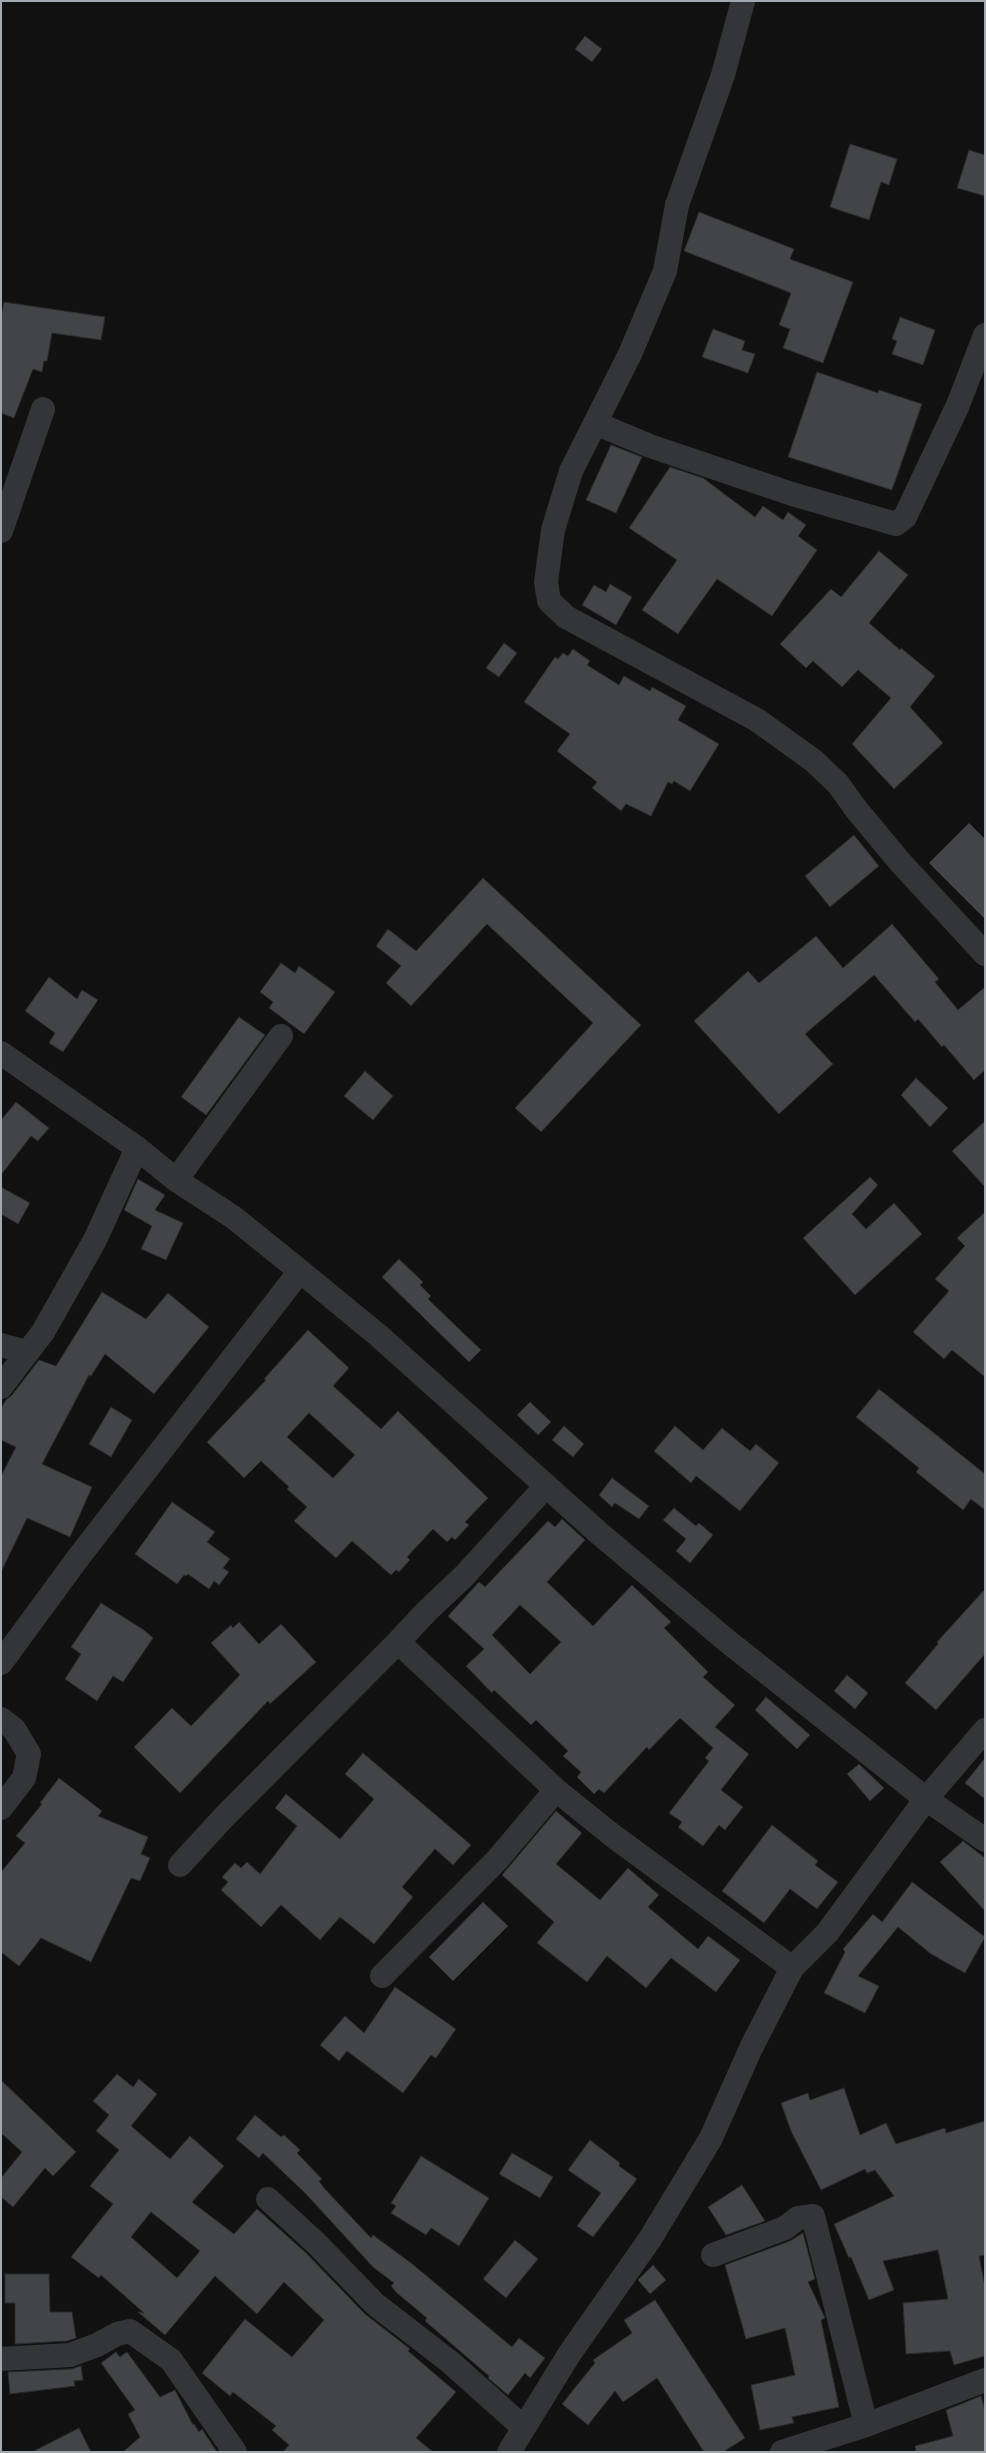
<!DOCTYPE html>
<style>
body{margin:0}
#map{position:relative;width:986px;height:2453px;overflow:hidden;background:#111112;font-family:Quicksand,sans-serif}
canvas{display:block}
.frame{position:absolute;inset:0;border:2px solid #a4a8b1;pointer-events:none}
</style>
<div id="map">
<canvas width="986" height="2453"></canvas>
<div class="frame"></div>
</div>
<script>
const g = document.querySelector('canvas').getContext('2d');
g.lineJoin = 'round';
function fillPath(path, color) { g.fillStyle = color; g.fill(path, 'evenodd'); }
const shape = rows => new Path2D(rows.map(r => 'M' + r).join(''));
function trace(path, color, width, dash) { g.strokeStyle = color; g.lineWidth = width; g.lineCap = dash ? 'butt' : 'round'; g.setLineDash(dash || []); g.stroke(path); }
const building = shape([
 [585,36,602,49,592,62,575,49,585,36],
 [850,144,897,159,889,185,881,182,869,220,830,207,850,144],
 [969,150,985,155,985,196,957,188,969,150],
 [699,212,794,249,790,259,853,282,823,363,783,348,790,329,779,325,791,293,684,251,699,212],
 [4,302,105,317,101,340,52,333,47,361,44,361,42,372,33,369,14,418,1,413,1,317,4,302],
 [900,317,935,330,923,365,892,354,897,341,892,339,900,317],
 [713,329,745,341,742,350,755,354,748,373,702,357,713,329],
 [817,372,878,393,879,390,922,404,892,490,788,457,817,372],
 [611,445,642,457,616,513,586,500,611,445],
 [670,467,703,478,755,517,763,506,783,520,788,512,806,525,798,536,817,550,772,616,717,579,678,634,642,610,677,560,629,528,670,467],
 [879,551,908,575,869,623,900,650,901,648,935,676,910,707,943,743,894,789,852,744,891,698,858,670,842,687,813,661,806,668,780,644,831,589,841,597,879,551],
 [610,584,632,597,616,625,582,605,594,585,606,592,610,584],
 [504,643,517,653,499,677,486,668,504,643],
 [573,649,590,661,587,665,619,685,624,676,650,691,652,687,686,706,678,720,719,744,690,791,674,781,672,784,668,782,651,816,626,804,621,811,592,788,597,782,557,751,570,734,524,702,555,657,558,659,563,653,568,656,573,649],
 [969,823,985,839,985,919,929,863,969,823],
 [854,835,879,866,830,907,805,876,854,835],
 [483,878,641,1025,541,1132,515,1108,593,1023,487,924,411,1006,386,983,401,966,376,946,388,929,416,951,483,878],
 [892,924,939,979,935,982,958,1010,985,987,985,1070,974,1080,944,1045,942,1047,918,1019,915,1022,874,975,805,1034,833,1064,779,1114,694,1021,748,971,759,983,816,936,843,968,892,924],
 [281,963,295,973,299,966,335,992,304,1034,269,1008,273,1002,260,992,281,963],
 [49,977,77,999,82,990,98,1000,63,1052,49,1043,55,1033,25,1011,49,977],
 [239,1017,265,1035,206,1115,181,1097,239,1017],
 [365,1071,393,1096,373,1120,344,1096,365,1071],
 [916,1078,948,1108,930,1127,901,1095,916,1078],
 [16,1102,49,1128,38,1141,31,1136,1,1175,1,1120,16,1102],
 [985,1121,985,1187,952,1151,985,1121],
 [870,1177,878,1185,852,1214,866,1229,894,1203,922,1234,855,1295,803,1238,870,1177],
 [138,1179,165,1195,155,1210,183,1223,166,1260,141,1249,152,1226,124,1210,138,1179],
 [1,1187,30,1203,18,1224,1,1214,1,1187],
 [985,1212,985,1377,952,1350,944,1359,913,1332,949,1291,935,1279,965,1246,957,1238,985,1212],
 [399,1259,423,1282,420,1285,431,1296,428,1299,481,1350,469,1362,382,1277,399,1259],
 [102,1292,146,1319,168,1293,209,1327,154,1394,105,1354,91,1376,89,1375,42,1464,92,1487,70,1537,27,1518,1,1572,1,1476,16,1447,1,1440,1,1408,6,1400,12,1395,39,1360,56,1366,102,1292],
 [308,1330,349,1368,333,1386,381,1429,398,1411,488,1498,465,1522,469,1525,455,1540,452,1537,447,1542,433,1529,407,1557,410,1560,399,1572,396,1570,391,1575,352,1541,336,1558,294,1521,307,1507,287,1489,289,1487,261,1461,244,1478,207,1442,266,1380,264,1379,308,1330],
 [309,1413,355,1455,333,1478,287,1437,309,1413],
 [879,1389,985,1474,985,1510,971,1499,963,1510,916,1472,919,1468,856,1417,879,1389],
 [530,1402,551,1422,538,1435,517,1415,530,1402],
 [111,1407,132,1420,111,1457,89,1444,111,1407],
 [564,1426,584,1444,573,1457,552,1440,564,1426],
 [675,1426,703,1450,722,1428,750,1451,756,1444,779,1463,740,1511,696,1476,691,1483,654,1451,675,1426],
 [612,1478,649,1506,639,1519,615,1503,612,1507,599,1495,612,1478],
 [172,1502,215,1532,207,1542,230,1559,223,1568,229,1572,219,1585,214,1581,209,1589,188,1574,186,1576,184,1575,177,1584,135,1554,172,1502],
 [674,1508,696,1526,699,1523,713,1535,690,1563,676,1551,686,1539,663,1520,674,1508],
 [562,1519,585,1540,547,1582,593,1626,632,1585,671,1622,664,1628,708,1672,703,1677,735,1705,715,1727,749,1754,721,1790,743,1807,725,1830,719,1825,703,1846,678,1827,682,1822,669,1813,709,1761,705,1758,713,1748,680,1718,649,1750,647,1747,604,1793,599,1789,594,1794,577,1777,581,1772,563,1756,568,1751,536,1720,531,1725,494,1690,492,1693,466,1666,484,1649,448,1616,479,1582,485,1587,548,1521,555,1527,562,1519],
 [520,1605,561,1642,530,1674,492,1635,520,1605],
 [985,1589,985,1654,936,1710,905,1683,938,1644,937,1642,985,1589],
 [101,1603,144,1630,153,1638,123,1682,113,1676,97,1701,65,1679,81,1654,71,1647,101,1603],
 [239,1622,259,1644,281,1624,316,1662,270,1704,268,1701,180,1793,134,1747,172,1708,191,1726,240,1675,211,1643,231,1625,233,1628,239,1622],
 [847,1675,868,1693,855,1709,834,1691,847,1675],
 [766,1697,810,1735,797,1749,755,1710,766,1697],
 [363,1753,471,1845,453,1865,435,1849,402,1887,413,1897,374,1944,340,1917,320,1940,281,1905,261,1927,221,1890,228,1882,222,1877,235,1863,241,1868,247,1862,260,1874,297,1826,275,1808,286,1794,340,1839,374,1799,345,1774,363,1753],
 [985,1758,985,1799,965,1783,985,1758],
 [859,1764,884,1788,870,1801,847,1774,859,1764],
 [59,1778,102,1811,98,1816,148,1837,141,1854,150,1858,140,1881,131,1878,91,1962,41,1938,19,1966,1,1952,1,1872,25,1843,16,1836,42,1804,40,1803,59,1778],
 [556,1811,582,1833,556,1864,600,1900,628,1868,659,1895,648,1907,698,1949,708,1936,740,1960,716,1992,671,1958,646,1988,607,1956,587,1982,537,1943,554,1922,502,1875,556,1811],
 [772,1825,818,1861,815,1865,838,1882,817,1909,790,1889,764,1923,722,1891,772,1825],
 [963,1841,985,1858,985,1911,940,1862,963,1841],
 [912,1882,985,1937,965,1973,931,1954,898,1927,858,1976,879,1986,865,2013,824,1993,845,1952,843,1949,873,1914,882,1922,912,1882],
 [483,1902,508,1926,453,1981,429,1957,483,1902],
 [395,1987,456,2029,436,2058,431,2055,403,2093,347,2051,339,2061,320,2045,345,2016,364,2033,395,1987],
 [117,2074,133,2087,139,2079,157,2094,131,2126,170,2159,190,2136,224,2166,192,2202,234,2234,257,2209,306,2253,365,2314,410,2349,408,2351,456,2392,416,2438,433,2452,283,2452,289,2445,272,2430,276,2426,233,2392,230,2396,202,2373,245,2319,292,2357,324,2320,284,2282,257,2314,215,2276,165,2335,138,2312,144,2313,101,2275,99,2278,71,2257,113,2204,90,2186,119,2150,96,2131,109,2115,93,2101,117,2074],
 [151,2212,200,2251,177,2278,131,2237,151,2212],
 [1,2080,76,2152,53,2176,45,2168,13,2207,1,2197,1,2178,22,2152,1,2133,1,2080],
 [844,2088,860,2135,886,2123,896,2144,945,2128,946,2133,985,2121,985,2255,979,2256,985,2287,985,2356,954,2365,950,2351,906,2354,903,2303,948,2299,938,2250,883,2261,894,2290,869,2300,851,2257,849,2258,834,2224,894,2196,875,2170,867,2173,865,2169,821,2190,791,2131,781,2103,808,2093,810,2100,844,2088],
 [255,2115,281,2137,284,2135,300,2150,297,2153,322,2179,319,2181,324,2188,371,2238,373,2235,411,2263,512,2347,519,2338,545,2358,530,2378,525,2373,508,2395,488,2378,489,2376,425,2321,427,2318,397,2293,391,2286,394,2283,373,2267,306,2194,263,2153,259,2158,236,2139,255,2115],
 [590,2140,620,2163,619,2166,637,2179,593,2237,577,2226,601,2193,568,2170,590,2140],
 [512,2153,553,2177,540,2198,499,2174,512,2153],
 [421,2156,489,2198,459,2246,431,2228,426,2235,391,2213,396,2206,391,2203,421,2156],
 [742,2185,765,2221,726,2235,708,2207,742,2185],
 [803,2233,815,2279,808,2282,825,2318,821,2320,839,2407,792,2417,794,2423,760,2430,751,2385,795,2375,785,2328,746,2339,725,2265,790,2241,803,2233],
 [515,2240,538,2259,506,2298,483,2279,515,2240],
 [653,2265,666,2280,650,2294,638,2280,653,2265],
 [5,2274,49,2274,50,2312,72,2312,76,2338,67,2341,15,2344,15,2303,5,2303,5,2274],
 [655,2300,745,2438,723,2452,704,2452,657,2378,623,2402,615,2391,588,2425,562,2404,595,2363,593,2360,632,2333,624,2320,655,2300],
 [116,2352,120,2357,127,2352,160,2397,175,2390,193,2425,194,2424,199,2432,202,2429,217,2452,123,2452,140,2437,128,2414,135,2410,101,2363,116,2352],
 [81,2366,83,2380,74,2381,75,2386,10,2394,8,2372,71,2369,81,2366],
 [981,2396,985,2410,985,2452,916,2452,915,2446,953,2436,946,2410,981,2396],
 [79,2428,91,2452,32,2452,79,2428]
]);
const street = shape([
 [743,1,723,75,677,205,665,271,630,354,571,471,553,530,546,582,549,601,566,617,757,720,814,761,838,784,856,809,900,862,985,954],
 [595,423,650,446,792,494,896,524,905,517,958,405,985,335],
 [1,531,43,409],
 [1,1053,137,1148,176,1180,233,1217,300,1271,379,1336,600,1534,726,1640,926,1799,985,1840],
 [176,1180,281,1036],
 [1,1345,28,1352],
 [1,1387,43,1332,95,1240,137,1148],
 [546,1486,464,1576,426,1612,398,1642,556,1790,612,1835,792,1968],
 [1,1663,78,1558,300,1271],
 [1,1719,14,1729,29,1754,24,1778,1,1808],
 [180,1865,224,1817,398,1642],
 [382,1976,497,1860,556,1790],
 [268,2199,316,2243,375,2304,450,2362,524,2428],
 [713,2255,785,2228,798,2218,813,2216,866,2425],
 [1,2359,70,2355,97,2345,117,2334,130,2331,171,2360,235,2452],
 [509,2452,570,2353,650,2239,711,2138,751,2048,792,1968,827,1933,926,1799,985,1730],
 [782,2452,866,2425,985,2380]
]);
fillPath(building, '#434447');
trace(building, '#2b2b2e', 1);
trace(street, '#343539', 24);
</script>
